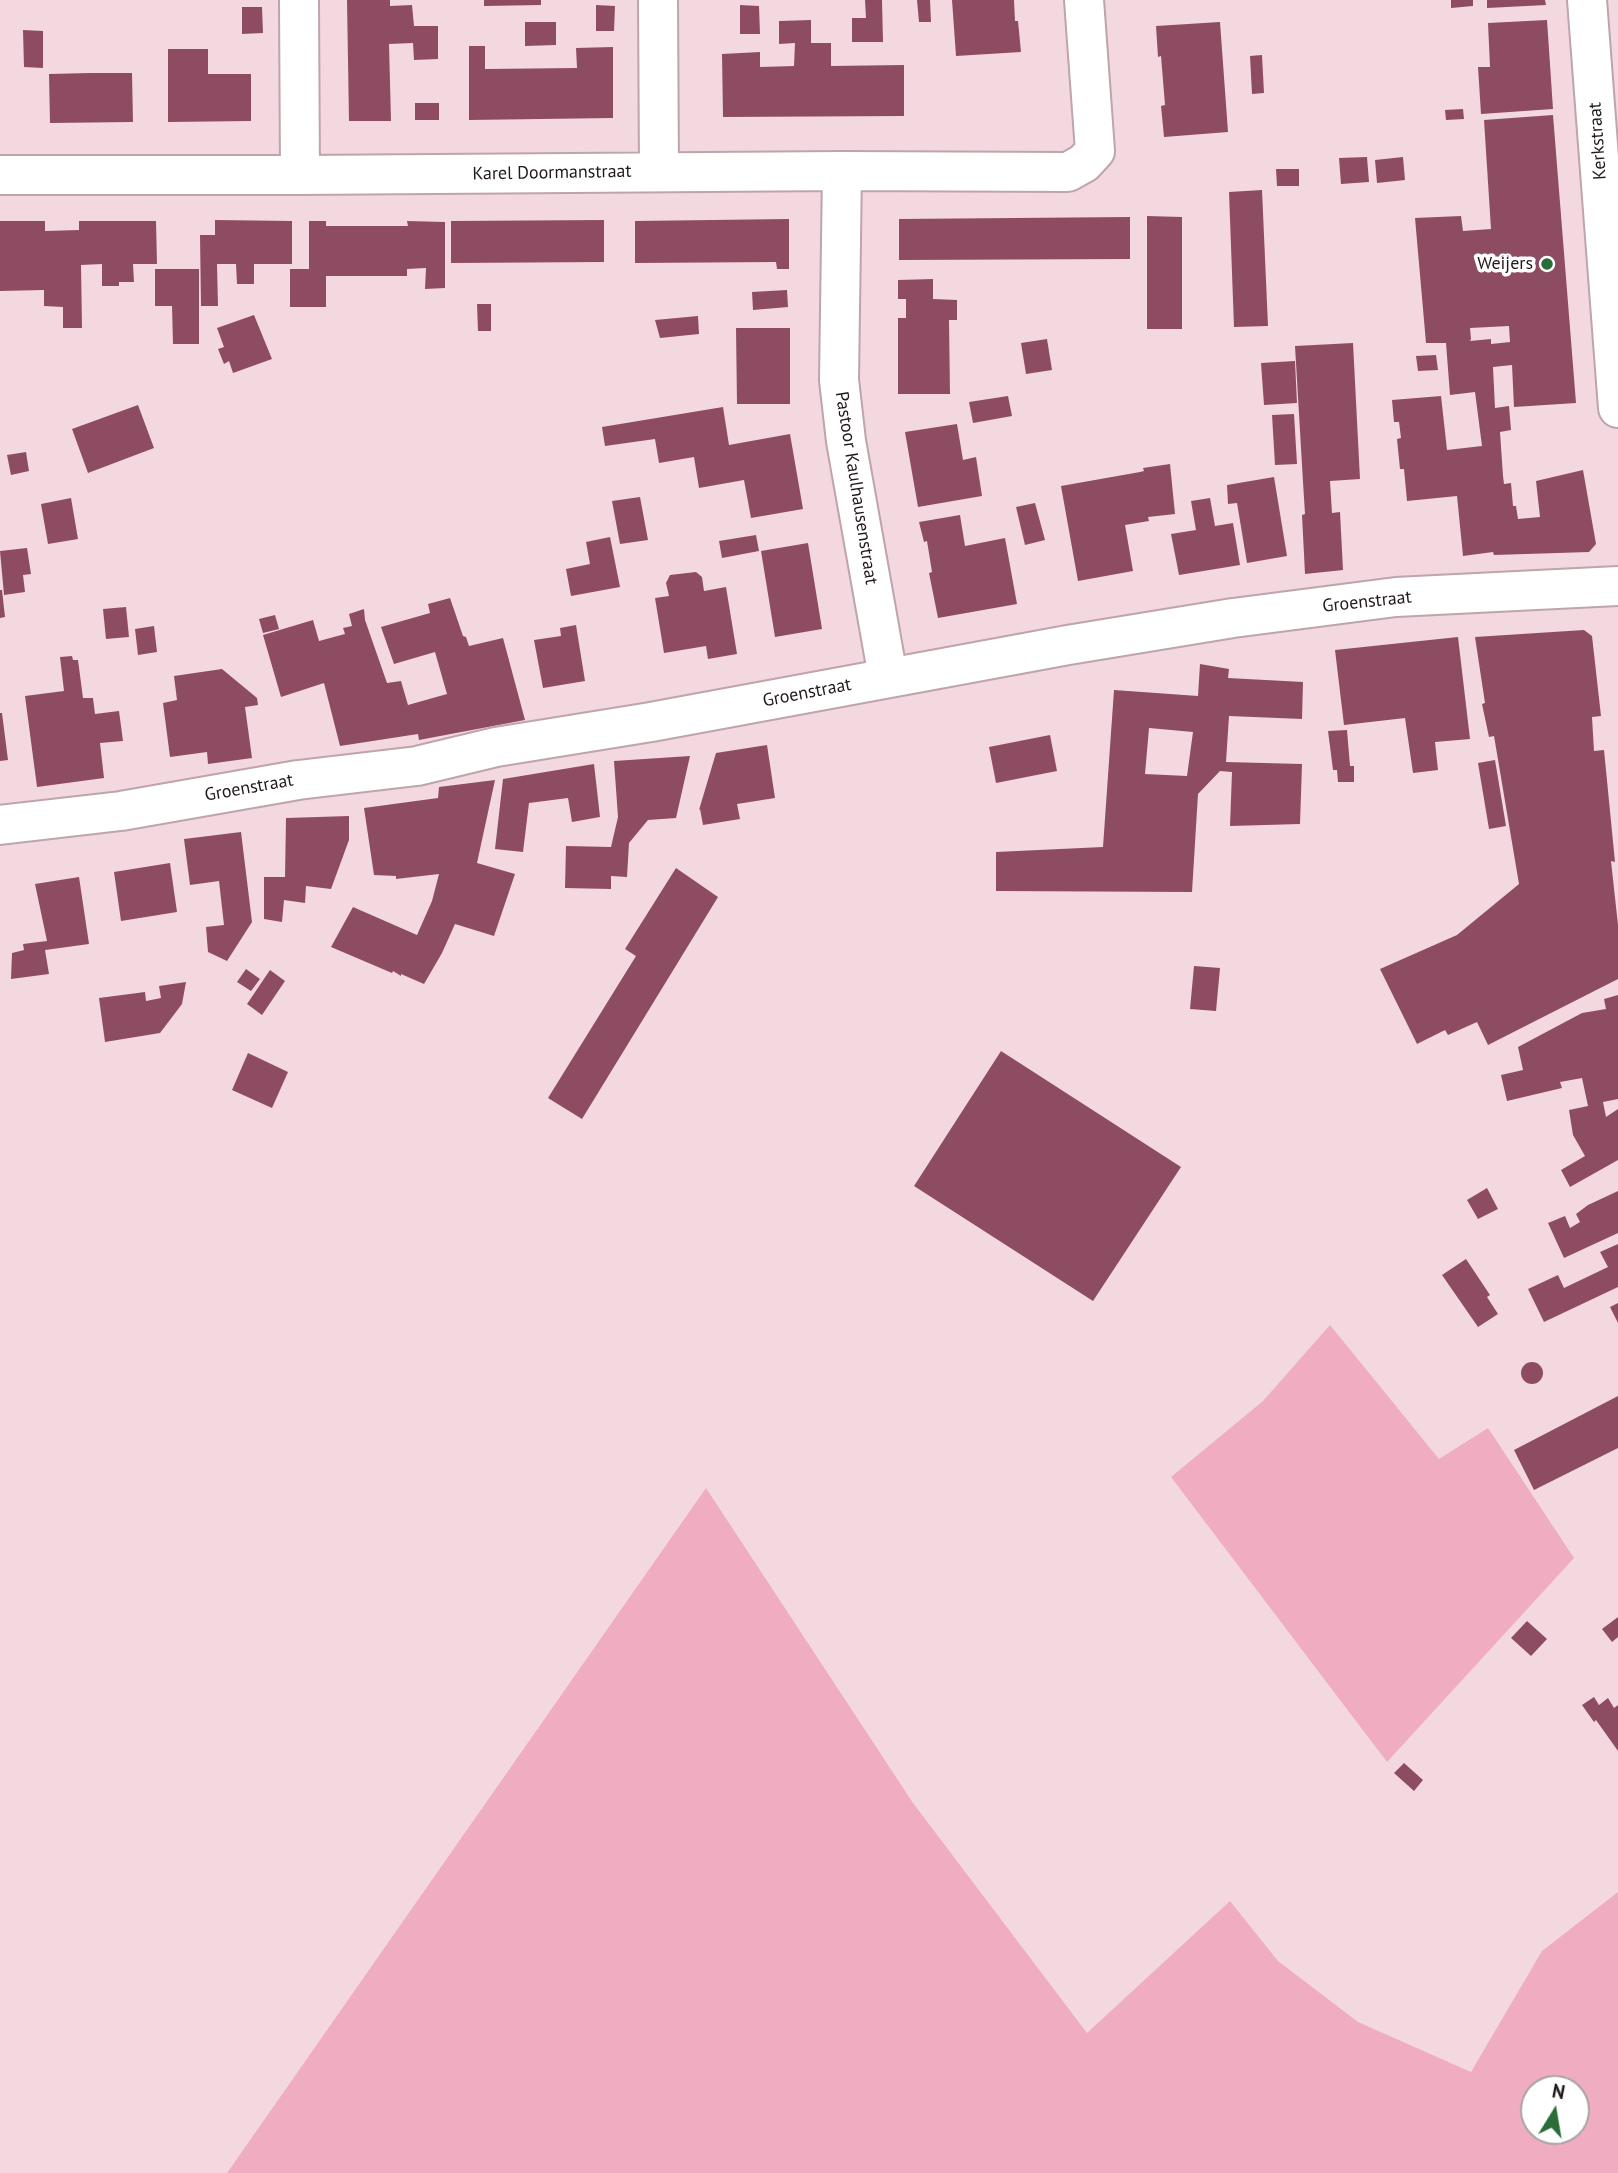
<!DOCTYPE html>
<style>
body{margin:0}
#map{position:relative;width:1618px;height:2173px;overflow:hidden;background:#f4d8e0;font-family:"PT Sans",sans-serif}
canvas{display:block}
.north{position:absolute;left:1520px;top:2075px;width:70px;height:70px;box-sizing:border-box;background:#fff;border:2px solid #a7a3a4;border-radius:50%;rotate:11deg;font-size:19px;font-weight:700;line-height:28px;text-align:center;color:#22191c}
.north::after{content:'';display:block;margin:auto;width:24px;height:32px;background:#296d38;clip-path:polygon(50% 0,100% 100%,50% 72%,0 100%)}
</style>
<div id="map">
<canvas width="1618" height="2173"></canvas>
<div class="north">N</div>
</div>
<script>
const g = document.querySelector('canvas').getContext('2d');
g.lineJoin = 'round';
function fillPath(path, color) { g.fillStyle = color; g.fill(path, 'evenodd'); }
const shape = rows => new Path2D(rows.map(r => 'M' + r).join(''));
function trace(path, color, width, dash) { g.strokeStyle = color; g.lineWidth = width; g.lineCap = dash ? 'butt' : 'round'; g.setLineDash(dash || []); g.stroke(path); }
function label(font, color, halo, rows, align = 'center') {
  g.font = font + ' "PT Sans",sans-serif'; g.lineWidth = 7; g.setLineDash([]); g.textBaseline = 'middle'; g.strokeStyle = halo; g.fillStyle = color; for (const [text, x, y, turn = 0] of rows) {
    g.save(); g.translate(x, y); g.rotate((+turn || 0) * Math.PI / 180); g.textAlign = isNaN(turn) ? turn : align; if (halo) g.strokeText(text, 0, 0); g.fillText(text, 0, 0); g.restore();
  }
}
const green = shape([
 [1330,1325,1439,1459,1488,1428,1574,1558,1387,1762,1171,1477,1263,1401],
 [706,1488,913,1803,1087,2033,1230,1901,1278,1961,1358,2022,1471,2072,1542,1951,1618,1892,1618,2173,227,2173],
 [1576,2089,1576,2131,1534,2131,1534,2089]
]);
const building = shape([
 [347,0,390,0,390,6,412,5,414,26,438,26,438,59,414,60,413,43,389,44,391,121,349,121],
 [484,0,541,0,541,5,484,6],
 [865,0,882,0,883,42,852,42,852,18,866,18],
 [917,0,930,0,931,22,919,22],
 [952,0,1014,0,1015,21,1018,21,1021,52,956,56],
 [1451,0,1473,0,1473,6,1451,8],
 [1487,0,1545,0,1546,5,1487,8],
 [596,5,615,6,614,31,596,31],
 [740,5,759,6,760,34,740,34],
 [242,7,262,7,263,33,242,34],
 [811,20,811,43,831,43,831,66,904,65,904,116,723,117,722,54,760,52,760,67,794,66,795,43,779,44,779,21],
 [1547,20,1553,109,1481,114,1478,67,1490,67,1488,23],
 [525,22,556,22,556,45,525,46],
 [1220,22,1228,132,1164,137,1161,106,1165,105,1161,56,1158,57,1156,26],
 [23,30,43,31,43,68,24,67],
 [469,46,485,46,485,69,577,68,576,48,613,47,613,118,469,120],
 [168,49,208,49,208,74,251,74,251,121,168,122],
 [1262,55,1264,93,1252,94,1250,56],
 [90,73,132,73,133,122,50,123,49,74],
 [415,103,439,103,439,120,415,120],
 [1463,109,1464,119,1446,120,1445,110],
 [1553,115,1576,403,1514,407,1512,365,1493,367,1495,408,1509,406,1511,430,1500,432,1503,476,1504,484,1511,483,1513,506,1516,506,1518,519,1540,517,1536,481,1583,470,1596,544,1589,552,1494,555,1493,552,1463,556,1457,496,1407,501,1404,469,1400,469,1397,439,1401,438,1399,422,1394,422,1392,400,1441,396,1447,450,1482,446,1475,392,1450,395,1446,343,1426,343,1415,218,1461,216,1463,231,1491,229,1484,120],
 [1509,326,1510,342,1491,344,1491,339,1470,341,1471,339,1470,328],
 [1367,157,1369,182,1341,184,1339,158],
 [1403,157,1405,180,1377,183,1375,160],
 [1276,169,1299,169,1299,186,1277,186],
 [1262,190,1268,326,1234,327,1229,192],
 [1147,216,1182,217,1182,329,1147,329],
 [1130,217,1130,259,899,260,899,219],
 [789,219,789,269,777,269,776,262,635,263,635,221],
 [215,220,292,221,292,264,254,264,254,284,237,284,236,264,217,264,218,306,201,306,200,235,215,235],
 [604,220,604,262,451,263,451,221],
 [0,221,45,221,45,231,79,230,79,221,156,221,157,264,133,264,134,282,119,282,119,286,102,286,102,264,81,265,82,328,63,328,63,307,44,306,44,290,0,291],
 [309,221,326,221,326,226,408,226,407,221,445,222,445,288,425,289,426,268,407,269,407,276,326,276,326,307,290,307,290,269,309,269],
 [155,269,199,269,199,344,173,344,172,306,155,306],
 [933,279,933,299,957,300,957,320,949,320,950,394,898,394,898,318,906,318,906,299,898,299,898,280],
 [787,290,788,307,753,310,752,292],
 [477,304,491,304,491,331,478,331],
 [254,315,272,359,233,373,229,361,224,364,218,349,224,347,217,328],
 [698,316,699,334,660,338,655,320],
 [736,328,790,328,790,404,737,404],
 [1047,339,1052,370,1026,374,1021,343],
 [1353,343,1360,479,1330,481,1332,513,1340,512,1343,570,1305,574,1302,515,1305,514,1303,482,1295,346],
 [1436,355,1438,370,1418,371,1416,356],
 [1295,361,1297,403,1264,405,1261,363],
 [1008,396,1012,416,973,423,969,402],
 [138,405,154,448,88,473,72,429],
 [723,407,729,445,790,434,803,509,751,518,744,480,699,488,694,457,659,463,655,439,605,446,602,427],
 [1294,414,1297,464,1275,465,1272,415],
 [957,424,963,460,976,457,982,496,918,507,905,432],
 [26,452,29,471,11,475,7,455],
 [1170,464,1175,514,1148,517,1149,521,1125,525,1133,571,1078,581,1061,486,1140,472,1144,471,1143,468],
 [1274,477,1287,556,1247,563,1237,503,1228,504,1227,485],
 [640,497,648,540,620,544,612,501],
 [71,498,78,539,48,544,41,504],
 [1210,498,1215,526,1233,523,1240,565,1179,575,1171,534,1196,530,1191,501],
 [1035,503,1045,540,1025,545,1016,507],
 [960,515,965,546,1005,538,1017,604,938,618,929,573,932,572,927,541,924,542,919,522],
 [756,535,759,551,722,558,719,541],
 [610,537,620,587,571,596,566,569,590,564,586,542],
 [808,543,822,629,775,637,761,551],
 [27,548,31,574,23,575,25,592,4,595,0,551],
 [696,572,702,577,704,591,726,587,737,654,708,659,706,646,664,653,655,598,669,596,666,583,670,575],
 [0,590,2,590,5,617,0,618],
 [450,598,463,636,466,637,469,646,503,638,525,720,419,740,418,734,340,746,324,683,281,697,263,635,313,620,319,641,345,634,343,628,352,626,349,614,364,609,365,620,387,683,401,681,408,705,447,694,435,652,394,664,381,627,430,613,428,604],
 [126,607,129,637,106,639,103,609],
 [275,615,279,629,263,633,259,619],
 [576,625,585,681,543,688,534,640,561,636,560,628],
 [154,626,157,652,138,655,135,629],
 [1584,630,1592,636,1601,716,1592,717,1594,751,1604,750,1615,862,1611,861,1618,925,1618,979,1488,1045,1477,1022,1448,1035,1445,1030,1417,1044,1380,969,1457,935,1519,884,1494,736,1489,737,1482,704,1485,703,1475,637],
 [1458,637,1470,739,1435,742,1438,770,1413,773,1405,718,1344,725,1335,650],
 [72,656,73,660,78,660,83,698,93,698,95,714,119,711,123,741,100,743,104,778,37,787,25,696,64,691,60,657],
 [1200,664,1229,669,1228,678,1303,682,1302,719,1229,716,1226,762,1302,764,1300,824,1230,826,1232,772,1220,771,1198,794,1192,892,996,891,996,852,1103,847,1114,690,1198,696],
 [1149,728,1193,732,1187,776,1145,774],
 [222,669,257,698,258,705,245,707,252,758,208,764,207,752,170,757,163,703,177,700,174,676],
 [0,713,2,713,8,760,0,761],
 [1347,730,1350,766,1354,766,1354,782,1338,782,1337,770,1333,770,1328,731],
 [1050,735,1057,771,996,783,989,747],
 [767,745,775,798,737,804,740,819,703,825,700,809,699,810,716,753],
 [690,756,676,818,648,820,643,826,629,843,627,877,611,876,611,889,565,888,566,846,611,847,618,817,614,761],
 [1495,760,1506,826,1489,829,1478,763],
 [594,764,600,817,572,822,568,798,529,803,523,852,495,849,503,779],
 [495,780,477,863,515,874,494,936,455,924,442,953,424,984,401,974,401,976,393,971,392,973,331,947,353,907,417,935,432,901,439,874,396,879,396,876,374,875,364,808,438,798,439,787],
 [349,816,349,840,331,889,306,886,305,903,284,900,282,922,264,919,264,877,285,877,286,818],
 [241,832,252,922,227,961,208,952,206,927,224,925,219,881,190,885,184,839],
 [170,863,177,912,121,921,114,872],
 [676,868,718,897,582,1119,548,1098,636,956,625,949],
 [79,877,89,944,45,950,49,974,11,979,12,953,24,950,23,944,47,941,35,884],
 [1194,966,1220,968,1216,1011,1190,1009],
 [246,969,260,979,251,991,237,982],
 [270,970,285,981,262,1015,247,1004],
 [186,982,182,1004,160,1033,105,1042,99,998,145,992,146,1001,161,998,159,986],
 [1618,995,1618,1099,1603,1102,1606,1117,1618,1109,1618,1160,1570,1187,1561,1170,1585,1156,1573,1135,1569,1110,1588,1106,1582,1078,1560,1082,1562,1088,1507,1101,1501,1075,1523,1070,1518,1047,1582,1013,1606,1009,1604,999],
 [1001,1051,1181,1167,1093,1301,914,1186],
 [248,1053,288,1072,272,1108,232,1090],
 [1487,1188,1498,1209,1478,1219,1467,1200],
 [1618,1191,1618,1233,1564,1258,1548,1223,1565,1216,1570,1228,1580,1222,1576,1214,1588,1205],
 [1618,1244,1618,1287,1544,1322,1528,1289,1558,1275,1564,1288,1608,1267,1600,1252],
 [1466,1259,1490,1295,1487,1297,1498,1314,1478,1327,1442,1275],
 [1618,1303,1618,1323,1610,1307],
 '1521 1373a11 11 0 1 1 22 0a11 11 0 1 1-22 0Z',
 [1618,1396,1618,1448,1534,1490,1514,1450],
 [1618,1617,1618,1637,1612,1642,1602,1629],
 [1527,1621,1547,1639,1531,1656,1511,1638],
 [1594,1697,1599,1705,1608,1698,1614,1708,1618,1705,1618,1751,1596,1720,1594,1722,1582,1705],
 [1404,1763,1423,1780,1414,1791,1394,1773]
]);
const street = shape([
 [299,0,300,175],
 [658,0,659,172],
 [1587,0,1618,408],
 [842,171,839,380,846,441,888,677],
 [0,175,300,175,842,171,1068,172,1084,163,1095,151,1084,0],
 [0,825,121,811,298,780,417,766,496,747,651,722,1068,645,1233,618,1396,597,1618,586]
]);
const markers = [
 [1547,264,7,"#296d38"]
];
const streetNames = [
 ["Kerkstraat",1598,141,-94],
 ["Karel Doormanstraat",552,173,-1],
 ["Pastoor Kaulhausenstraat",856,488,81],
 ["Groenstraat",1367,602,-6],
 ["Groenstraat",807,693,-11],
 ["Groenstraat",249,788,-10]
];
const poiNames = [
 ["Weijers",1533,264]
];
fillPath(green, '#f0adc2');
fillPath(building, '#8e4c63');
trace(street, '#bea4ab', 42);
trace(street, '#fff', 38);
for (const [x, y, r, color] of markers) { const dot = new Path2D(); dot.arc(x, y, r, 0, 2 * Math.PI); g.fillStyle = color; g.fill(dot); trace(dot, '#fff', 2.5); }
label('18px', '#22191c', '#fff', streetNames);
label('18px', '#22191c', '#fff', poiNames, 'right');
</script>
